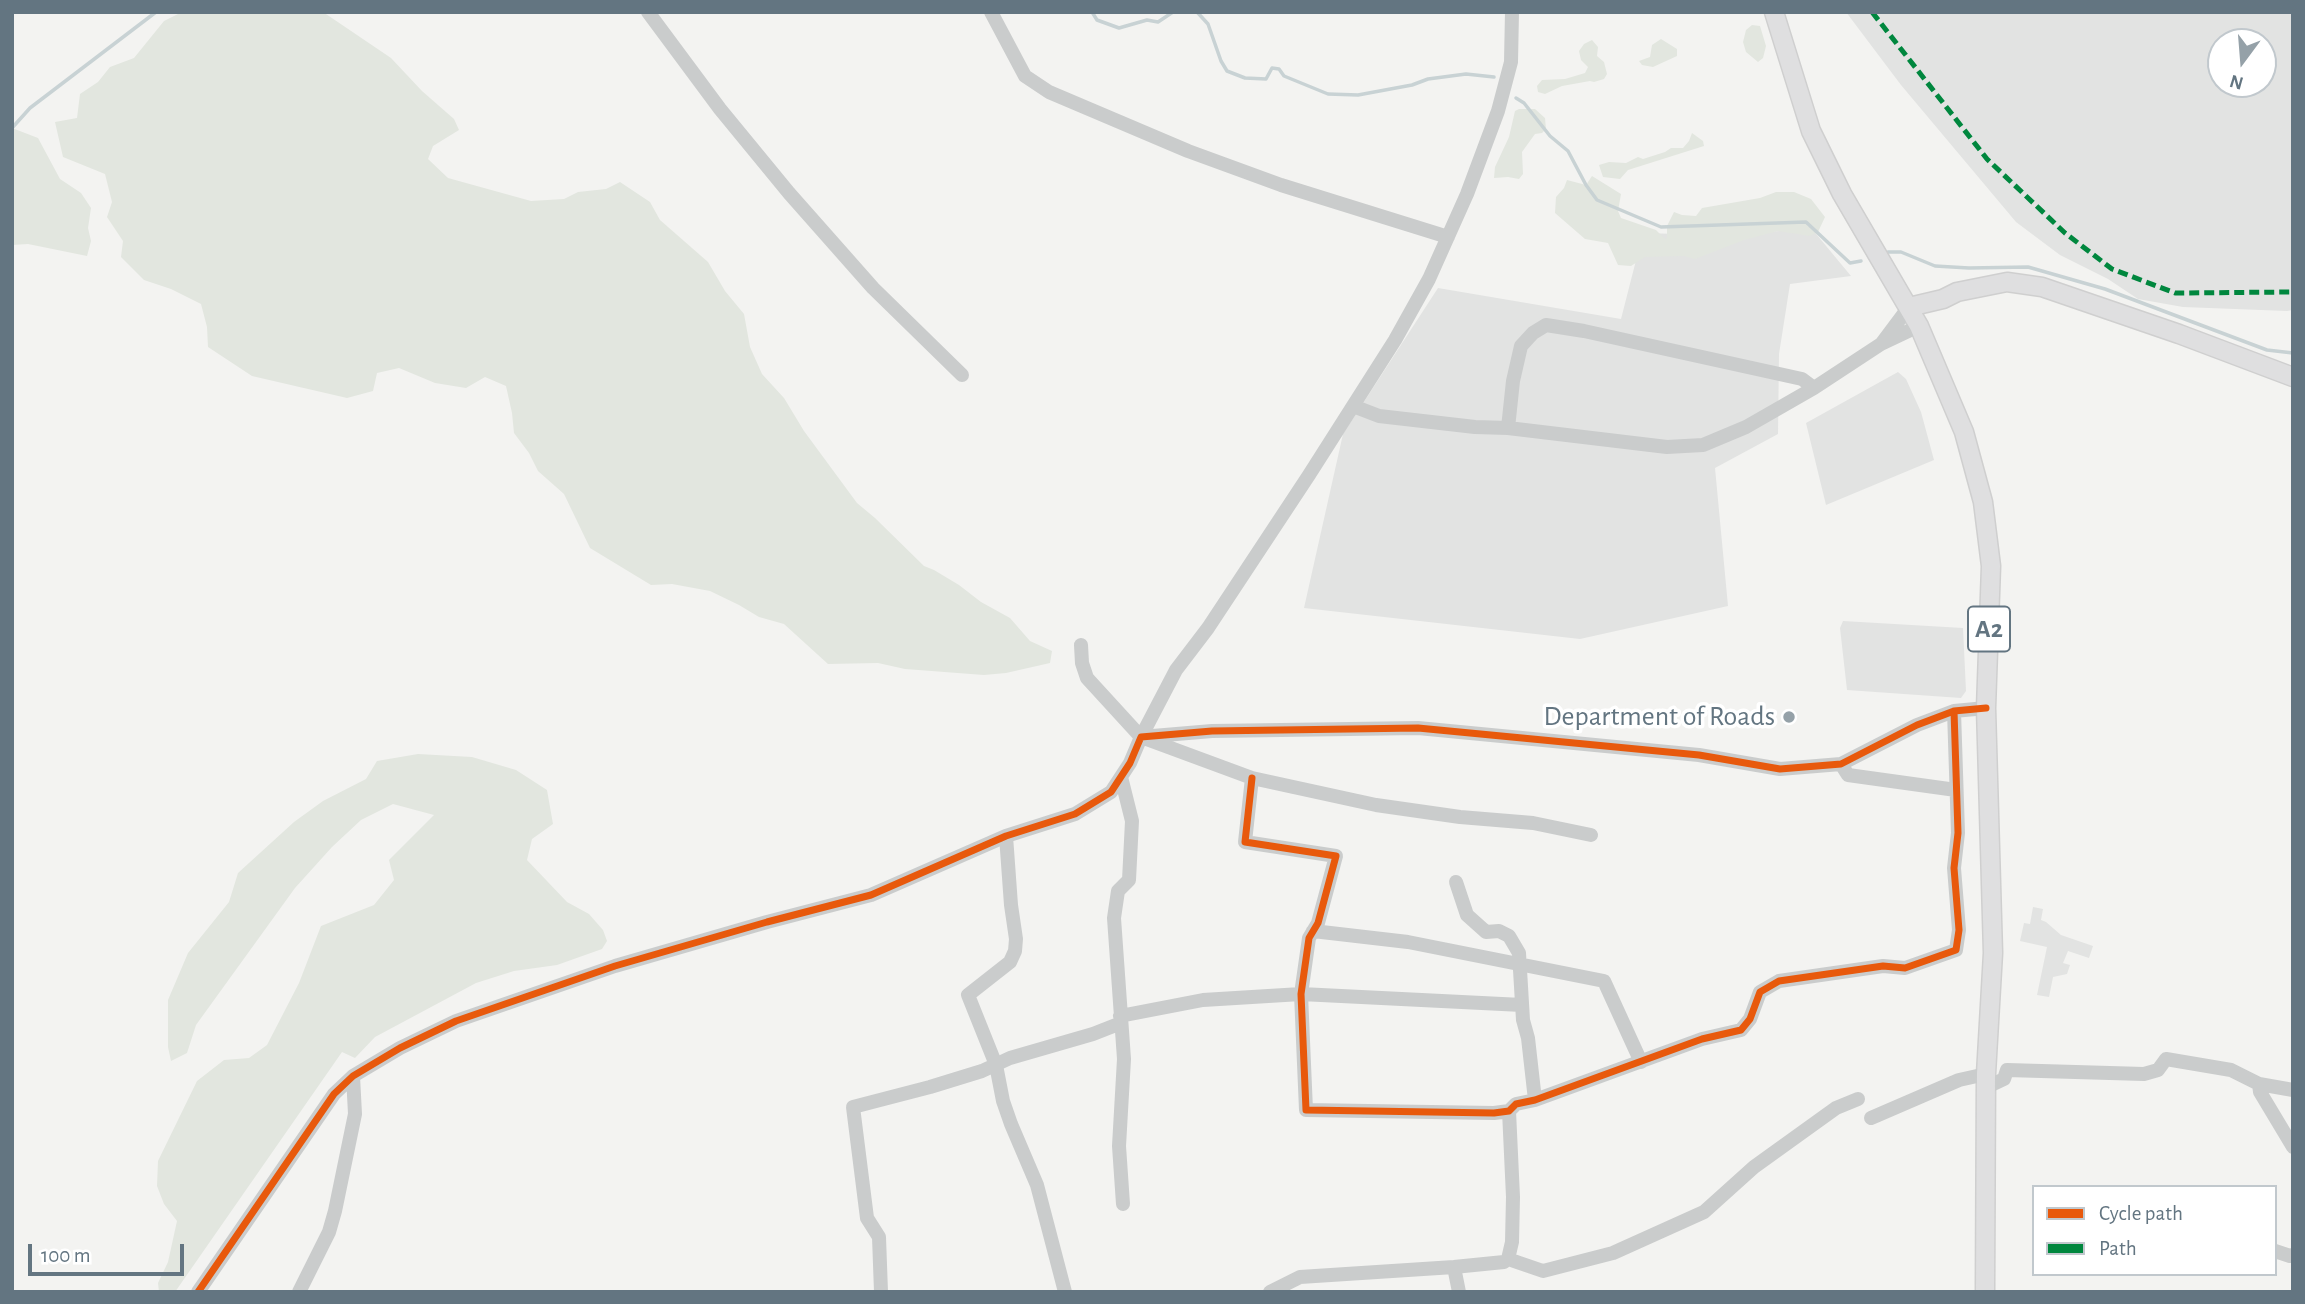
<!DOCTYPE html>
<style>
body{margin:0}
#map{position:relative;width:2305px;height:1304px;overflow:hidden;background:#f3f3f1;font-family:"Alegreya Sans",sans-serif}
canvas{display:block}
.frame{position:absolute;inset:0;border:14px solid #637581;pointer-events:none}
.legend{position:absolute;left:2032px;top:1185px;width:245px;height:91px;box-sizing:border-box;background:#fff;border:2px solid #c1c8cd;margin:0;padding:9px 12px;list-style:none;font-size:21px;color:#637581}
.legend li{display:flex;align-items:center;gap:14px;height:35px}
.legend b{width:35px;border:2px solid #c1c8cd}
.north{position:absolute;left:2207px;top:28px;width:70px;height:70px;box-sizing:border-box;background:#fff;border:2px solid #c1c8cd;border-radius:50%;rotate:196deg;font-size:19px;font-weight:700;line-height:28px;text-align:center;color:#637581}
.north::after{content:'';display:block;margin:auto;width:24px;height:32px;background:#95a1a8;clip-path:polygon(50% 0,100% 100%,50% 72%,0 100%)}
.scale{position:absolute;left:28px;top:1244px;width:156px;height:32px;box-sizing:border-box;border:4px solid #637581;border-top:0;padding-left:9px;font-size:21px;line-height:24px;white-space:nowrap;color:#637581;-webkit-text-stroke:5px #fff;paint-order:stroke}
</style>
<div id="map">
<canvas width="2305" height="1304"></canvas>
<div class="frame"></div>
<ul class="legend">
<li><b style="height:9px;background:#e8590c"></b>Cycle path</li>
<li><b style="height:9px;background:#00873e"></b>Path</li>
</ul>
<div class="north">N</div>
<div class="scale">100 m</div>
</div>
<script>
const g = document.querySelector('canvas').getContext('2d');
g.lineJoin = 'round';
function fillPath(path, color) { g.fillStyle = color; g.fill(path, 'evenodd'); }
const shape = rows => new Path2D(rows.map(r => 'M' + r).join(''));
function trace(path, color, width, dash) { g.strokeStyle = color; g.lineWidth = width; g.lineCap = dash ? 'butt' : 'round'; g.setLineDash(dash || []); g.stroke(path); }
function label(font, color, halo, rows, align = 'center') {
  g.font = font + ' "Alegreya Sans",sans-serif'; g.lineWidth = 7; g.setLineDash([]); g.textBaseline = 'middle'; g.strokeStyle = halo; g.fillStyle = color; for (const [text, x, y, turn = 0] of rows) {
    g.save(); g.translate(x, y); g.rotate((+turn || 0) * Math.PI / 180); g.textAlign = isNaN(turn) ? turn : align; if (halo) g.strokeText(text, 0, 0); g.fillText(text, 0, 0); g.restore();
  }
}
const built = shape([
 [1846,12,2293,12,2293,310,2287,311,2183,307,2138,299,2108,279,2060,255,2016,222,1901,85],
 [2221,42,2263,42,2263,84,2221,84],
 [1812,229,1851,276,1790,284,1779,354,1778,434,1715,468,1728,606,1580,639,1304,608,1343,434,1438,288,1621,319,1643,233,1714,235],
 [1898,372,1906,379,1921,412,1934,460,1826,505,1806,423],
 [1843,621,1963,628,1966,691,1961,698,1847,690,1840,628],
 [2033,907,2043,909,2041,920,2046,922,2061,935,2093,946,2089,958,2068,951,2063,963,2070,965,2067,974,2053,977,2049,997,2037,995,2047,947,2020,941,2024,923,2030,924]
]);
const green = shape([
 [182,12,323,12,391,58,422,91,454,119,459,130,433,146,428,159,448,178,531,201,564,199,578,192,606,189,620,182,650,202,660,220,708,262,725,291,744,314,750,347,762,374,784,398,804,431,857,503,875,518,924,566,934,570,959,585,981,602,1010,618,1030,641,1052,651,1050,663,1006,673,984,675,905,669,878,663,828,664,784,624,759,617,739,605,710,591,672,584,651,585,590,548,564,494,538,471,529,453,514,433,512,413,506,386,485,377,466,388,435,383,399,368,377,373,373,391,347,398,252,376,208,347,207,327,201,304,171,289,144,280,121,257,123,241,107,217,112,202,105,174,63,157,55,122,77,118,80,94,98,82,110,67,134,58,164,21],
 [1752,25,1760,26,1766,46,1763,58,1758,62,1746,52,1743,42,1746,30],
 [1661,39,1677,49,1677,56,1653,67,1642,65,1639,61,1650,57,1652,45],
 [1592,40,1598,47,1597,56,1604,62,1607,74,1604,79,1594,82,1590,81,1562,86,1545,94,1538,92,1537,86,1542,80,1565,79,1585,73,1588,67,1581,60,1579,51,1584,44],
 [1519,109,1535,109,1545,118,1546,129,1542,133,1535,134,1522,152,1523,174,1519,179,1508,177,1494,178,1495,167,1509,137,1515,111],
 [12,128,38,138,60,179,81,193,91,208,88,228,91,241,87,256,28,244,12,245],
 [1692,133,1703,141,1704,146,1628,170,1620,179,1603,177,1599,165,1609,162,1626,163,1638,157,1643,159,1665,152,1671,148,1683,148,1689,141],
 [1592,176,1621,194,1618,211,1621,218,1656,230,1665,239,1667,238,1667,226,1674,212,1682,215,1696,216,1702,208,1760,198,1776,192,1794,192,1811,199,1825,217,1818,232,1810,236,1778,231,1744,240,1695,259,1684,256,1645,257,1631,266,1618,265,1608,243,1585,239,1555,213,1556,197,1564,188,1567,180,1586,185],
 [418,754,472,757,516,770,547,790,553,824,532,839,527,860,567,902,589,914,603,930,607,941,602,949,557,965,514,971,476,983,375,1037,355,1058,342,1052,175,1292,159,1292,158,1283,168,1262,177,1221,164,1204,157,1186,158,1161,197,1081,224,1060,249,1058,267,1045,299,983,321,926,374,905,394,880,389,860,434,815,393,804,361,820,332,847,295,888,196,1025,187,1053,171,1061,168,1047,168,1000,188,953,229,902,238,873,294,822,323,801,366,779,377,761]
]);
const stream = shape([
 [1092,12,1097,20,1119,28,1147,20,1158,22,1173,12],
 [1197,12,1208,24,1221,61,1227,71,1245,78,1266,79,1272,68,1279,69,1284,76,1328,94,1358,95,1412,85,1428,79,1466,74,1494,77],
 [1516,98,1524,103,1550,136,1568,151,1586,185,1597,200,1661,227,1806,222,1850,263,1861,261],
 [12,128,30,108,156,12],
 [1888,252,1901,252,1935,266,1969,268,2028,267,2105,289,2267,350,2293,353]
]);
const minor = shape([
 [648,12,720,109,789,193,873,288,962,375],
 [991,12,1025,76,1049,92,1188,151,1281,185,1448,237],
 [1882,343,1909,307],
 [1353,406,1379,416,1475,427,1508,428,1667,447,1703,445,1746,427,1814,388,1881,344,1919,326],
 [1508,428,1513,381,1521,346,1533,333,1546,325,1584,331,1802,379,1814,388],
 [1081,645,1082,663,1087,678,1141,737,1252,778,1376,805,1460,817,1533,823,1591,835],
 [1141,737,1176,670,1208,628,1309,475,1395,340,1429,279,1467,194,1498,111,1511,62,1512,12],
 [1841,764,1848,775,1956,790],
 [1121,777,1132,821,1129,880,1118,891,1114,918,1124,1059,1119,1146,1123,1204],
 [1252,778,1245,842,1336,856,1318,923,1309,938,1301,994,1306,1110,1494,1113,1509,1111,1516,1104,1535,1100,1702,1039,1741,1030,1750,1019,1760,992,1779,981,1883,966,1905,968,1956,950,1959,930,1954,868,1958,833,1954,711],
 [1006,836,1011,905,1016,939,1015,951,1010,962,968,995,996,1065,1003,1101,1011,1124,1037,1185,1065,1292],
 [1456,882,1467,915,1486,932,1499,931,1509,936,1519,953,1523,1020,1528,1038,1535,1100],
 [1313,931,1408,942,1604,981,1641,1062],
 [1120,1016,1203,1000,1301,994,1522,1005],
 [2259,1084,2260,1092,2293,1147],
 [1987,1087,2004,1079,2007,1070,2144,1074,2158,1070,2166,1059,2231,1070,2259,1084,2293,1090],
 [1871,1118,1959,1080,1986,1074],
 [2275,1251,2290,1256,2293,1255],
 [1508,1259,1512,1242,1513,1197,1509,1111],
 [1454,1267,1459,1292],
 [198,1292,334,1094,353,1076,400,1048,456,1021,615,966,767,922,871,895,1006,836,1075,814,1111,792,1130,763,1141,737,1212,731,1418,728,1699,755,1780,769,1841,764,1917,725,1954,711,1986,708],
 [299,1292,329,1232,335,1211,355,1114,353,1076],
 [881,1292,879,1237,867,1218,853,1107,930,1087,982,1071,1010,1058,1093,1034,1121,1023],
 [1270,1292,1300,1277,1454,1267,1504,1262,1508,1259,1543,1271,1613,1253,1704,1212,1754,1167,1836,1108,1858,1099]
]);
const major = shape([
 [1774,12,1811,131,1842,194,1919,326,1964,432,1983,502,1991,566,1986,708,1993,953,1986,1074,1985,1292],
 [1909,307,1943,299,1957,292,2007,282,2042,287,2179,334,2293,377]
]);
const quiet = shape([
 [1872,12,1987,159,2065,233,2112,269,2175,293,2293,292]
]);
const cycleway = shape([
 [1252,778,1245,842,1336,856,1318,923,1309,938,1301,994,1306,1110,1494,1113,1509,1111,1516,1104,1535,1100,1702,1039,1741,1030,1750,1019,1760,992,1779,981,1883,966,1905,968,1956,950,1959,930,1954,868,1958,833,1954,711],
 [198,1292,334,1094,353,1076,400,1048,456,1021,615,966,767,922,871,895,1006,836,1075,814,1111,792,1130,763,1141,737,1212,731,1418,728,1699,755,1780,769,1841,764,1917,725,1954,711,1986,708]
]);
const markers = [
 [1789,717,7,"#95a1a8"]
];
const shields = [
 [1989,629,42]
];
const shieldNames = [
 ["A2",1989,629]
];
const poiNames = [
 ["Department of Roads",1775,717]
];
fillPath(built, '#e2e3e2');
fillPath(green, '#e2e6df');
trace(stream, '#c8d2d4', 3.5);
trace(major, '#cfcfcf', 21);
trace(minor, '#cacccc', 14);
trace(major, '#dfdfe0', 18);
trace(quiet, '#00873e', 5, [10, 5]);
trace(cycleway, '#e8590c', 7);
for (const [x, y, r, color] of markers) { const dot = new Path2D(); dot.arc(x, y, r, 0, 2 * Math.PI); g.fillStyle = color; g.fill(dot); trace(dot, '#fff', 2.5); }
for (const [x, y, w] of shields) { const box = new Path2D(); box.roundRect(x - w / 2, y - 22.5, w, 45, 5); g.fillStyle = '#fff'; g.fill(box); trace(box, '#637581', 2); }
label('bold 26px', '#637581', null, shieldNames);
label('28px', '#637581', '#fff', poiNames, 'right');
</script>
